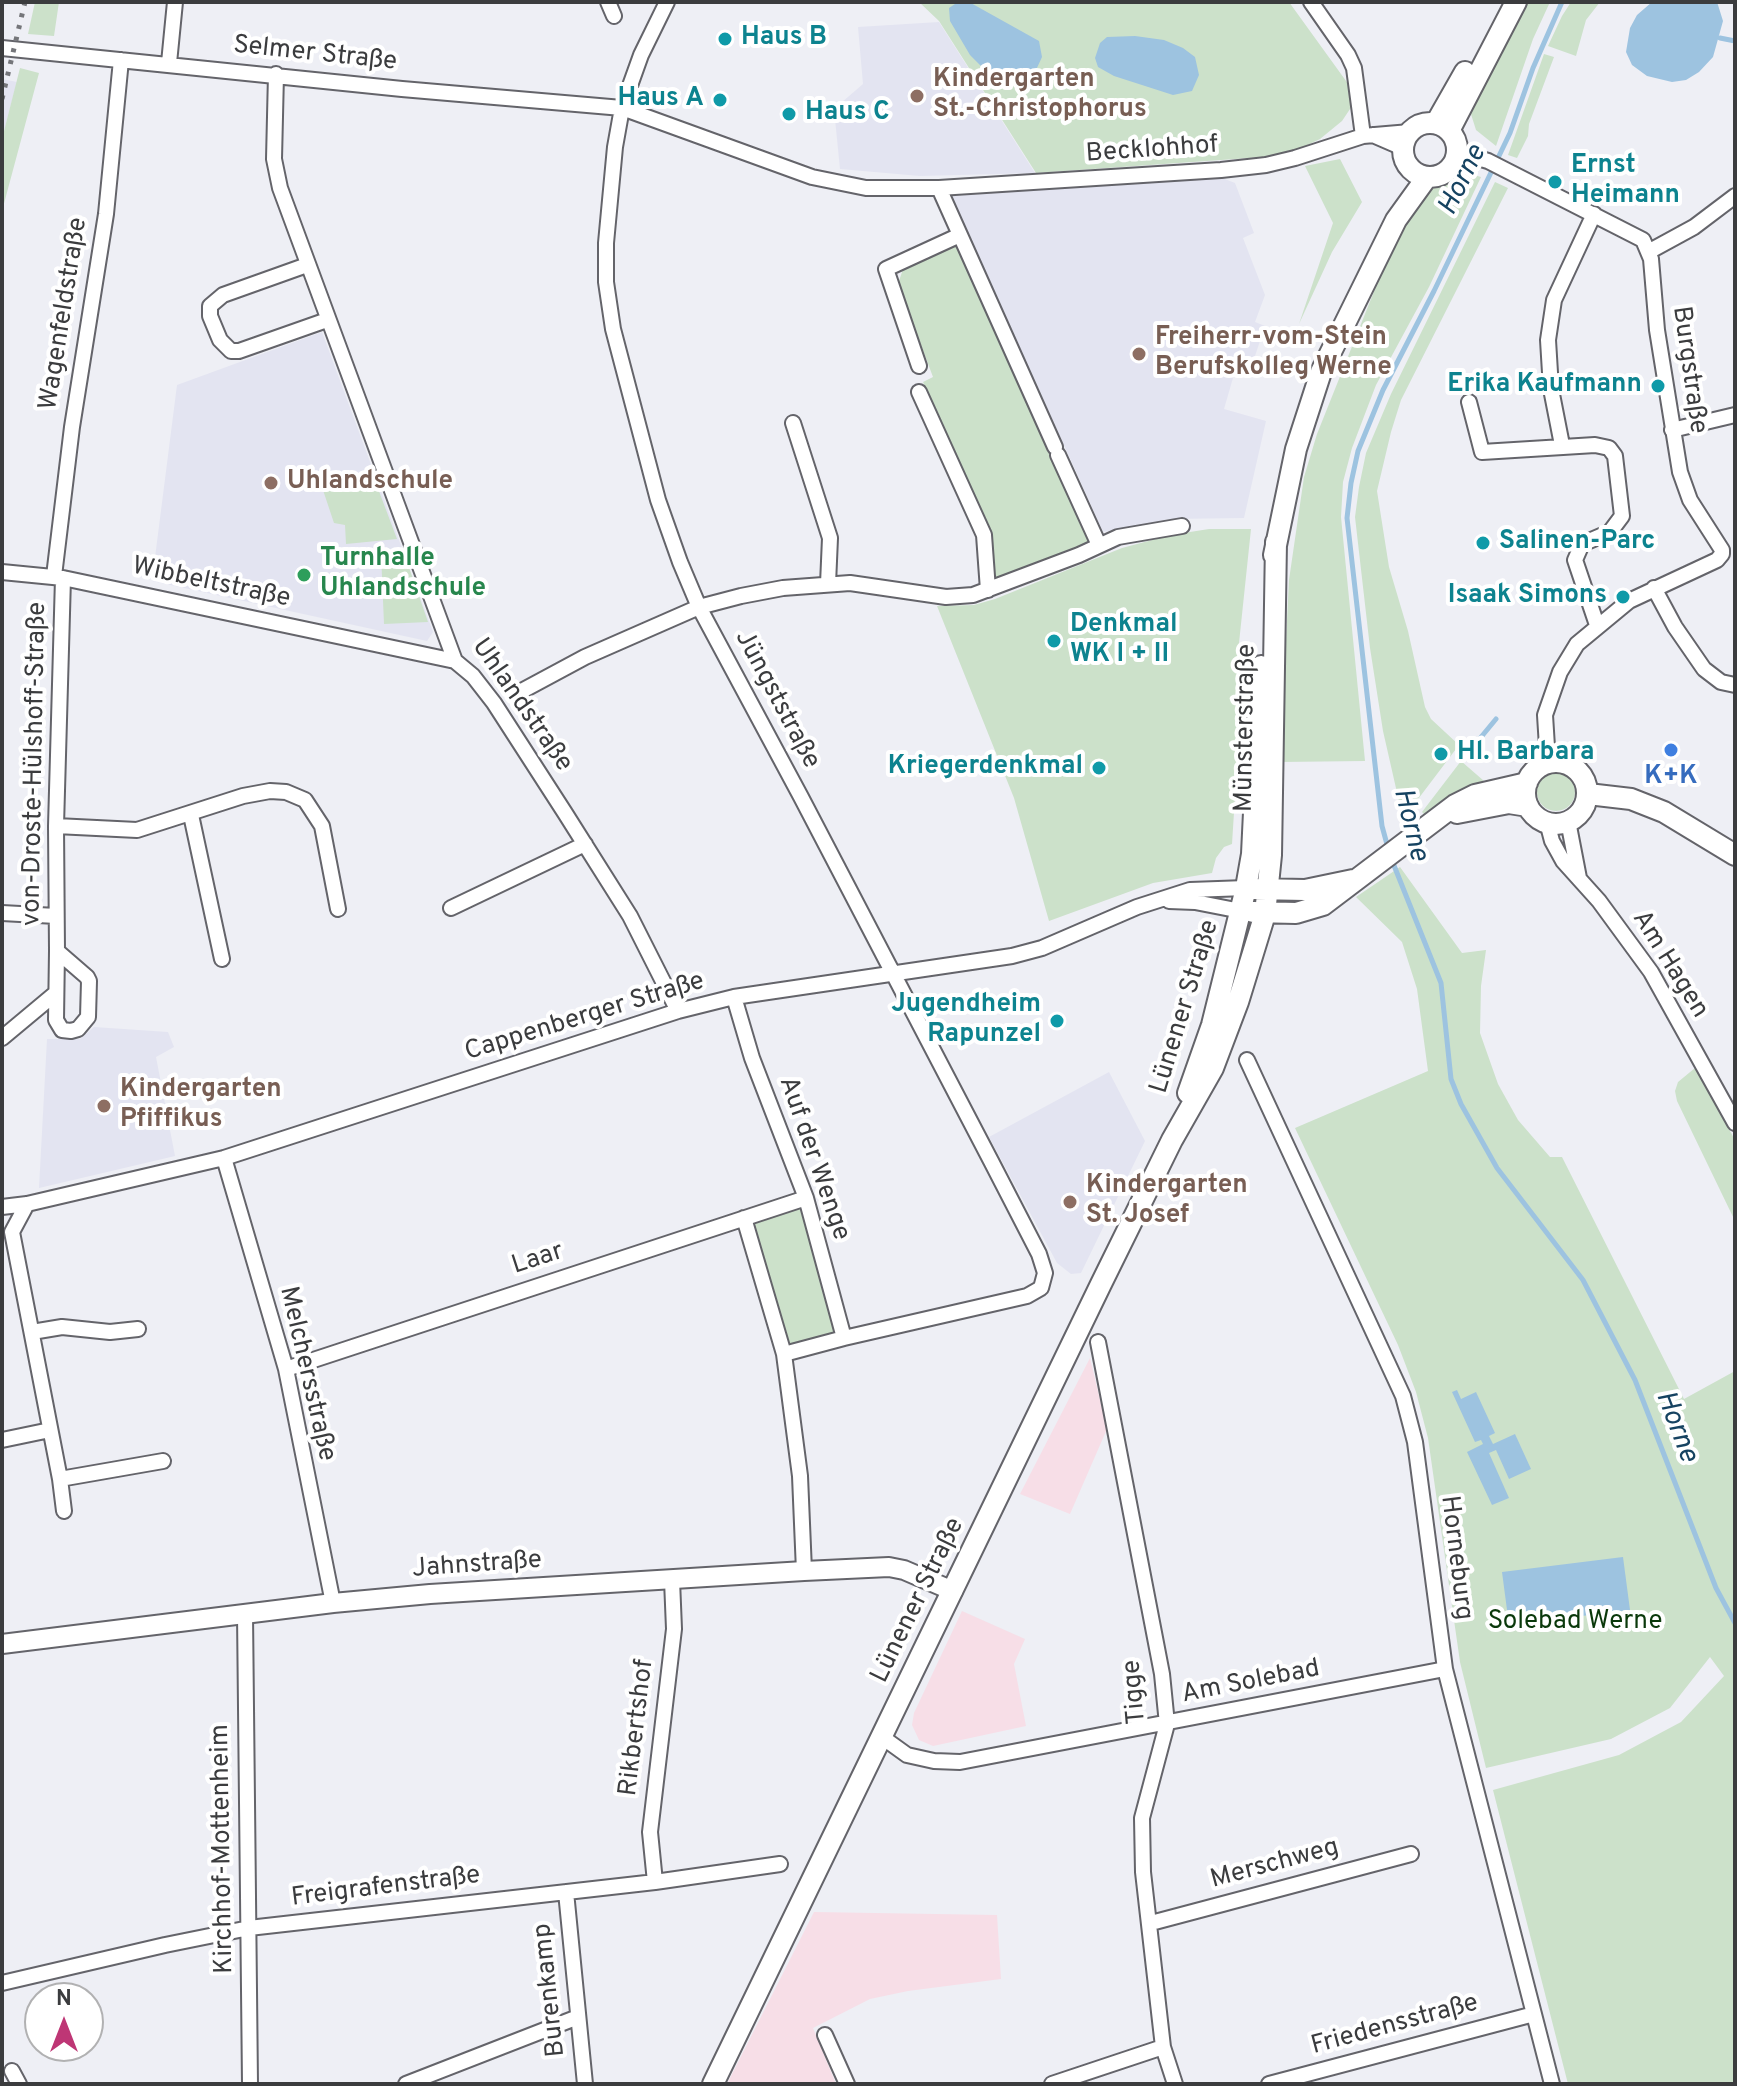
<!DOCTYPE html>
<meta charset="utf-8">
<style>
body{margin:0}
#map{position:relative;width:1737px;height:2086px;overflow:hidden;background:#eeeff5;font-family:Overpass,sans-serif}
canvas{display:block}
.frame{position:absolute;inset:0;border:4px solid #3b3c3e;pointer-events:none}
.north{position:absolute;left:24px;top:1982px;width:80px;height:80px;box-sizing:border-box;background:#fff;border:2px solid #b1b1b2;border-radius:50%;rotate:0deg;font-size:22px;font-weight:700;line-height:32px;text-align:center;color:#3b3c3e}
.north::after{content:'';display:block;margin:auto;width:28px;height:36px;background:#be3675;clip-path:polygon(50% 0,100% 100%,50% 72%,0 100%)}
</style>
<div id="map">
<canvas width="1737" height="2086"></canvas>
<div class="frame"></div>
<div class="north">N</div>
</div>
<script>
const g = document.querySelector('canvas').getContext('2d');
g.lineJoin = 'round';
function fillPath(path, color) { g.fillStyle = color; g.fill(path, 'evenodd'); }
const shape = rows => new Path2D(rows.map(r => 'M' + r).join(''));
function trace(path, color, width, dash) { g.strokeStyle = color; g.lineWidth = width; g.lineCap = dash ? 'butt' : 'round'; g.setLineDash(dash || []); g.stroke(path); }
function label(font, color, halo, rows, align = 'center') {
  g.font = font + ' Overpass,sans-serif'; g.lineWidth = 8; g.setLineDash([]); g.textBaseline = 'middle'; g.strokeStyle = halo; g.fillStyle = color; for (const [text, x, y, turn = 0] of rows) {
    g.save(); g.translate(x, y); g.rotate((+turn || 0) * Math.PI / 180); g.textAlign = isNaN(turn) ? turn : align; if (halo) g.strokeText(text, 0, 0); g.fillText(text, 0, 0); g.restore();
  }
}
const commercial = shape([
 [1090,1358,1107,1429,1070,1514,1020,1494],
 [962,1611,1025,1639,1014,1664,1026,1726,933,1746,919,1740,912,1725,914,1713],
 [814,1912,997,1915,1001,1979,908,1991,870,1999,813,2028,836,2084,727,2084]
]);
const built = shape([
 [939,22,1035,173,920,176,840,169,834,109,863,84,858,27],
 [2,79,17,82,2,139],
 [1217,176,1235,183,1254,233,1243,238,1265,295,1255,322,1265,326,1249,374,1235,371,1224,409,1266,421,1244,518,1170,519,1103,532,952,196],
 [322,332,433,632,427,641,152,581,177,385],
 [94,1027,168,1032,174,1047,156,1057,175,1156,39,1188,47,1039,80,1039],
 [1109,1072,1145,1141,1081,1273,1071,1274,1057,1263,989,1137]
]);
const green = shape([
 [35,2,59,2,54,36,28,34],
 [919,2,1289,2,1354,92,1352,106,1342,121,1320,139,1299,149,1264,157,1036,173,939,21],
 [1525,2,1550,2,1533,39,1496,146,1476,130,1470,111],
 [1571,2,1600,2,1586,20,1576,56,1548,46,1562,16],
 [1544,54,1554,57,1529,124,1528,136,1517,158,1508,155],
 [20,68,39,73,2,211,2,139],
 [1340,159,1362,202,1332,252,1299,324,1333,223,1305,166],
 [1464,172,1481,177,1429,287,1376,385,1352,448,1343,482,1341,517,1365,761,1280,762,1289,580,1304,477,1317,434,1381,274,1419,197,1432,186],
 [1495,182,1508,188,1401,400,1391,432,1377,491,1389,567,1408,631,1425,707,1431,719,1459,745,1403,819,1383,731,1370,648,1355,517,1359,487,1366,453,1391,394],
 [960,235,1099,545,993,582,988,534,923,382,933,377,898,284,904,266],
 [371,470,397,539,346,544,345,525,334,523,322,487],
 [1209,529,1251,529,1237,662,1237,765,1232,844,1224,847,1216,858,1212,873,1153,883,1049,921,1014,798,937,606,974,605,995,599,1122,548,1171,535],
 [381,553,404,553,428,622,384,624],
 [1461,761,1484,781,1450,795,1424,814,1422,812],
 '1537 792a19 19 0 1 1 38 0a19 19 0 1 1-38 0Z',
 [1400,867,1462,953,1486,950,1481,986,1480,1033,1498,1084,1518,1120,1550,1157,1562,1157,1684,1399,1735,1371,1735,2084,1568,2084,1493,1790,1619,1755,1681,1722,1724,1676,1710,1657,1670,1708,1611,1739,1486,1768,1460,1662,1428,1438,1416,1392,1398,1345,1295,1128,1428,1071,1417,989,1402,942,1356,897],
 [1695,1068,1735,1140,1735,1221,1677,1101,1675,1091,1678,1082],
 [800,1208,834,1332,790,1344,753,1223]
]);
const water = shape([
 [958,2,969,2,1039,41,1042,57,1036,70,1021,75,1008,76,997,74,982,67,970,55,950,21,949,8],
 [1652,2,1717,2,1718,5,1723,21,1713,57,1699,72,1686,80,1672,82,1647,76,1632,65,1626,52,1630,28,1637,15],
 [1135,36,1164,40,1183,48,1195,57,1199,75,1192,91,1173,95,1114,76,1098,67,1095,58,1100,43,1107,37],
 [1457,1390,1461,1399,1476,1392,1495,1433,1489,1436,1493,1444,1515,1434,1531,1469,1509,1479,1496,1450,1489,1453,1509,1498,1492,1505,1467,1452,1483,1444,1481,1440,1475,1442,1452,1392],
 [1623,1557,1630,1610,1509,1625,1502,1572]
]);
const stream = shape([
 [1720,38,1735,41],
 [1477,742,1496,719],
 [1388,848,1382,826,1347,518,1351,483,1358,451,1383,390,1434,291,1510,133,1533,68,1562,2],
 [1391,858,1441,983,1451,1079,1461,1104,1497,1168,1583,1280,1635,1380,1716,1588,1735,1623]
]);
const minor = shape([
 [608,2,614,16],
 [667,2,641,55,622,108,615,147,606,243,606,282,613,329,658,500,680,562,699,607,801,797,991,1161,1039,1254,1045,1273,1041,1288,1027,1296,844,1338],
 [1311,2,1348,55,1354,68,1363,136],
 [2,48,402,89,622,108,812,177,866,188,939,188,1221,170,1266,165,1295,158,1363,136,1410,132],
 [169,63,175,2],
 [276,74,274,159,280,188,455,661,473,676,494,703,565,813,630,916,678,1011],
 [1373,135,1403,148],
 [1457,152,1488,161,1643,240,1651,259,1657,330,1680,472,1690,500,1722,550,1722,554,1717,560,1629,601,1577,644,1560,672,1545,715,1548,763],
 [939,188,1055,447],
 [1650,251,1694,227,1735,196],
 [307,265,223,295,210,306,210,316,220,340,231,351,239,351,327,320],
 [919,366,886,269,960,235],
 [919,392,984,535,988,590],
 [1469,402,1482,452,1595,445,1609,448,1615,456,1622,516,1610,532,1582,544,1575,560,1597,625],
 [793,423,830,538,828,584],
 [1672,430,1735,415],
 [1562,445,1551,389,1548,340,1554,300,1594,214],
 [1058,455,1099,545],
 [2,572,63,578,455,661],
 [54,576,72,427,106,214,121,60],
 [1654,588,1675,627,1704,669,1721,682,1735,685],
 [518,693,585,657,699,607,741,596,783,588,850,583,946,597,973,595,1079,555,1118,537,1182,526],
 [191,815,222,959],
 [1568,821,1579,878],
 [1547,822,1552,841,1563,861,1599,901,1651,972,1735,1123],
 [56,826,137,830,243,796,270,791,286,792,305,800,322,826,338,909],
 [1169,901,1195,902,1241,911],
 [451,908,585,844],
 [2,913,56,916],
 [57,951,56,1020,62,1030,71,1031,78,1029,88,1017,89,981,87,977,57,951,56,826,63,578],
 [734,997,752,1058,806,1198,844,1338,784,1354,744,1218],
 [2,1038,56,993],
 [1247,1060,1403,1396,1415,1442,1445,1669,1552,2084],
 [224,1158,286,1369,333,1603],
 [27,1204,12,1232,60,1479,64,1511],
 [2,1207,27,1204,224,1158,678,1011,734,997,1012,956,1042,948,1137,907,1190,890,1246,888],
 [32,1332,62,1327,110,1332,138,1329],
 [1098,1342,1162,1674,1167,1724,1142,1818,1143,1872,1163,2047,1175,2084],
 [784,1354,800,1476,804,1571],
 [286,1369,806,1198],
 [2,1440,50,1430],
 [60,1479,163,1461],
 [245,1614,250,2084],
 [882,1737,907,1755,934,1761,960,1762,1445,1669],
 [655,1882,650,1832,674,1629,672,1580],
 [566,1892,585,2084],
 [1151,1923,1411,1854],
 [2,1983,165,1945,249,1928,655,1882,780,1864],
 [825,2035,847,2084],
 [12,2071,19,2084],
 [406,2084,578,2017],
 [1052,2084,1163,2047],
 [1269,2084,1534,2014]
]);
const tertiary = shape([
 [2,1644,333,1603,430,1594,804,1571,889,1567,904,1570,953,1591]
]);
const secondary = shape([
 '1403 150a27 27 0 1 1 54 0a27 27 0 1 1-54 0Z',
 [1436,123,1465,72],
 [1449,131,1516,2],
 [1274,555,1296,449,1321,372,1396,220,1427,177],
 '1525 793a31 31 0 1 1 62 0a31 31 0 1 1-62 0Z',
 [1588,794,1631,799,1664,812,1735,855],
 [1457,813,1509,803,1528,806],
 [1254,889,1305,890,1353,880],
 [1253,912,1296,913,1323,905,1455,805,1475,795,1527,783],
 [1188,1093,1212,1025,1246,888,1252,854,1261,666],
 [713,2084,1101,1284,1172,1140,1213,1068,1238,1002,1265,914,1271,855,1276,542]
]);
const rail = shape([
 [2,99,25,2]
]);
const markers = [
 [725,39,8,"#0f9aa8"],
 [917,96,8,"#8d6e63"],
 [720,100,8,"#0f9aa8"],
 [789,114,8,"#0f9aa8"],
 [1555,182,8,"#0f9aa8"],
 [1139,354,8,"#8d6e63"],
 [1658,386,8,"#0f9aa8"],
 [271,483,8,"#8d6e63"],
 [1483,543,8,"#0f9aa8"],
 [304,575,8,"#2e9e5b"],
 [1623,597,8,"#0f9aa8"],
 [1054,641,8,"#0f9aa8"],
 [1671,750,8,"#3f7fe0"],
 [1441,754,8,"#0f9aa8"],
 [1099,768,8,"#0f9aa8"],
 [1057,1021,8,"#0f9aa8"],
 [104,1106,8,"#8d6e63"],
 [1070,1202,8,"#8d6e63"]
];
const cultureNames = [
 ["Haus B",741,39],
 ["Haus A",704,100,"right"],
 ["Haus C",805,114],
 ["Ernst",1571,167],
 ["Heimann",1571,197],
 ["Erika Kaufmann",1642,386,"right"],
 ["Salinen-Parc",1499,543],
 ["Isaak Simons",1607,597,"right"],
 ["Denkmal",1070,626],
 ["WK I + II",1070,656],
 ["Hl. Barbara",1457,754],
 ["Kriegerdenkmal",1083,768,"right"],
 ["Jugendheim",1041,1006,"right"],
 ["Rapunzel",1041,1036,"right"]
];
const streetNames = [
 ["Selmer Straße",315,55,6],
 ["Becklohhof",1152,151,-4],
 ["Wagenfeldstraße",65,314,-81],
 ["Burgstraße",1688,370,82],
 ["Wibbeltstraße",211,584,12],
 ["Jüngststraße",776,700,62],
 ["Uhlandstraße",521,706,55],
 ["Münsterstraße",1247,728,-89],
 ["von-Droste-Hülshoff-Straße",36,764,-89],
 ["Am Hagen",1669,965,58],
 ["Lünener Straße",1186,1007,-73],
 ["Cappenberger Straße",585,1018,-17],
 ["Auf der Wenge",813,1159,71],
 ["Laar",538,1260,-18],
 ["Melchersstraße",306,1374,77],
 ["Horneburg",1455,1558,83],
 ["Jahnstraße",477,1566,-4],
 ["Lünener Straße",919,1601,-64],
 ["Am Solebad",1251,1683,-11],
 ["Tigge",1136,1692,-95],
 ["Rikbertshof",638,1728,-83],
 ["Kirchhof-Mottenheim",224,1849,-91],
 ["Merschweg",1275,1865,-15],
 ["Freigrafenstraße",386,1888,-7],
 ["Burenkamp",551,1990,-96],
 ["Friedensstraße",1395,2026,-15]
];
const educationNames = [
 ["Kindergarten",933,81],
 ["St.-Christophorus",933,111],
 ["Freiherr-vom-Stein",1155,339],
 ["Berufskolleg Werne",1155,369],
 ["Uhlandschule",287,483],
 ["Kindergarten",120,1091],
 ["Pfiffikus",120,1121],
 ["Kindergarten",1086,1187],
 ["St. Josef",1086,1217]
];
const leisureNames = [
 ["Turnhalle",320,560],
 ["Uhlandschule",320,590]
];
const shopNames = [
 ["K+K",1671,778]
];
const parkNames = [
 ["Solebad Werne",1575,1623]
];
const waterNames = [
 ["Horne",1464,181,-64],
 ["Horne",1409,825,76],
 ["Horne",1675,1427,69]
];
fillPath(commercial, '#f7dee7');
fillPath(built, '#e3e4f1');
fillPath(green, '#cce1ca');
fillPath(water, '#9dc3e0');
trace(stream, '#9dc3e0', 5);
trace(minor, '#64646a', 18);
trace(tertiary, '#64646a', 22);
trace(secondary, '#64646a', 24);
trace(minor, '#fff', 14);
trace(tertiary, '#fff', 18);
trace(secondary, '#fff', 20);
trace(rail, '#75767a', 5, [4, 8]);
for (const [x, y, r, color] of markers) { const dot = new Path2D(); dot.arc(x, y, r, 0, 2 * Math.PI); g.fillStyle = color; g.fill(dot); trace(dot, '#fff', 3); }
label('bold 26px', '#0d838f', '#fff', cultureNames, 'left');
label('26px', '#3b3c3e', '#fff', streetNames);
label('bold 26px', '#785e54', '#fff', educationNames, 'left');
label('bold 26px', '#27864d', '#fff', leisureNames, 'left');
label('bold 26px', '#366cbe', '#fff', shopNames);
label('26px', '#0a390b', '#fff', parkNames);
label('italic 28px', '#164361', '#fff', waterNames);
</script>
